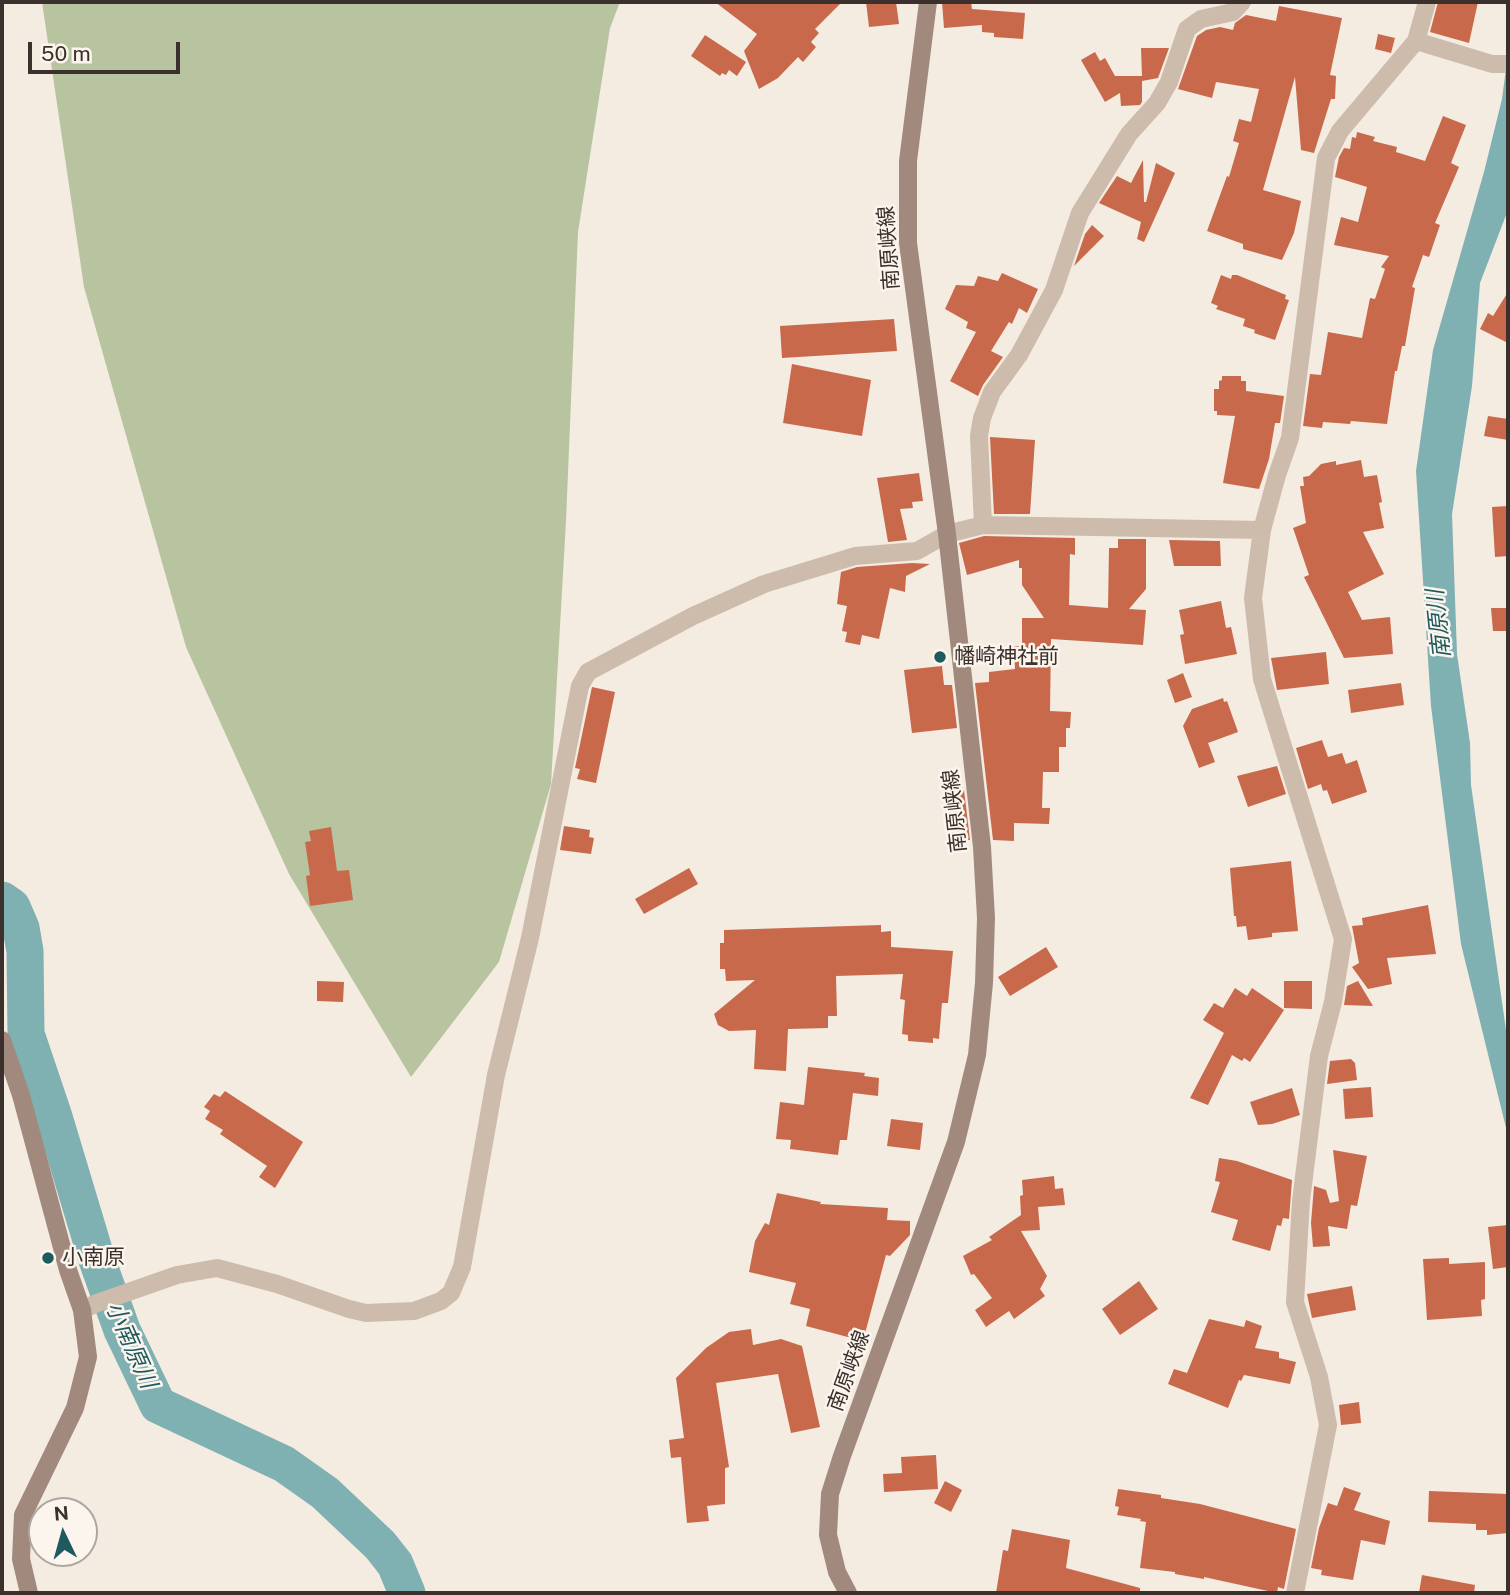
<!DOCTYPE html>
<meta charset="utf-8">
<style>
body{margin:0}
#map{position:relative;width:1510px;height:1595px;overflow:hidden;background:#f4ebe1;font-family:"Public Sans",sans-serif}
canvas{display:block}
.frame{position:absolute;inset:0;border:4px solid #3b302b;pointer-events:none}
.north{position:absolute;left:28px;top:1497px;width:70px;height:70px;box-sizing:border-box;background:#fbf5ee;border:2px solid #aea6a0;border-radius:50%;rotate:355deg;font-size:19px;font-weight:700;line-height:28px;text-align:center;color:#3b302b}
.north::after{content:'';display:block;margin:auto;width:24px;height:32px;background:#1f5a5e;clip-path:polygon(50% 0,100% 100%,50% 72%,0 100%)}
.scale{position:absolute;left:28px;top:42px;width:152px;height:32px;box-sizing:border-box;border:4px solid #3b302b;border-top:0;padding-left:9px;font-size:21px;line-height:24px;white-space:nowrap;color:#3b302b;-webkit-text-stroke:5px #fbf5ee;paint-order:stroke}
</style>
<div id="map">
<canvas width="1510" height="1595"></canvas>
<div class="frame"></div>
<div class="north">N</div>
<div class="scale">50 m</div>
</div>
<script>
const g = document.querySelector('canvas').getContext('2d');
g.lineJoin = 'round';
function fillPath(path, color) { g.fillStyle = color; g.fill(path, 'evenodd'); }
const shape = rows => new Path2D(rows.map(r => 'M' + r).join(''));
function trace(path, color, width, dash) { g.strokeStyle = color; g.lineWidth = width; g.lineCap = dash ? 'butt' : 'round'; g.setLineDash(dash || []); g.stroke(path); }
function label(font, color, halo, rows, align = 'center') {
  g.font = font + ' "Public Sans","Noto Sans JP",sans-serif'; g.lineWidth = 5; g.setLineDash([]); g.textBaseline = 'middle'; g.strokeStyle = halo; g.fillStyle = color; for (const [text, x, y, turn = 0] of rows) {
    g.save(); g.translate(x, y); g.rotate((+turn || 0) * Math.PI / 180); g.textAlign = isNaN(turn) ? turn : align; if (halo) g.strokeText(text, 0, 0); g.fillText(text, 0, 0); g.restore();
  }
}
const green = shape([
 [42,2,620,2,610,28,578,232,566,521,551,784,499,962,411,1077,289,874,186,647,84,287]
]);
const water = shape([
 [1508,53,1508,210,1480,283,1472,386,1452,514,1457,654,1470,743,1471,785,1508,1044,1508,1136,1461,944,1431,706,1416,471,1433,350,1484,172,1502,99]
]);
const river = shape([
 [2,900,12,907,21,928,25,951,26,1034,54,1117,97,1260,122,1330,158,1405,284,1464,325,1493,380,1545,395,1564,407,1593]
]);
const building = shape([
 [715,2,842,2,815,29,819,33,811,42,816,47,803,62,798,57,778,78,759,89,744,51,757,34],
 [866,2,896,2,899,24,869,27],
 [942,2,971,2,972,9,1025,13,1023,39,994,37,994,33,982,32,982,25,944,28],
 [1438,2,1478,2,1469,43,1430,32],
 [1279,6,1342,18,1330,75,1336,76,1335,99,1331,99,1314,153,1301,150,1295,77,1263,190,1301,201,1294,233,1282,260,1243,249,1243,244,1207,231,1227,176,1229,177,1239,143,1233,141,1239,119,1251,122,1259,89,1216,82,1212,98,1178,89,1197,36,1206,30,1220,27,1233,30,1235,23,1246,15,1276,21],
 [1378,34,1395,38,1391,53,1375,49],
 [705,35,746,62,737,76,729,70,726,75,722,73,720,76,691,56],
 [1141,48,1169,48,1158,78,1142,81,1142,102,1140,105,1121,106,1120,93,1105,102,1081,60,1095,52,1100,61,1105,58,1115,76,1142,76],
 [1443,116,1466,125,1451,163,1459,167,1435,223,1440,225,1429,257,1423,255,1412,287,1415,288,1405,346,1402,346,1397,371,1395,371,1387,424,1351,421,1350,424,1323,422,1322,428,1303,426,1310,374,1321,375,1328,332,1362,338,1370,298,1375,299,1385,269,1381,267,1389,256,1334,245,1341,217,1358,222,1367,187,1335,177,1339,157,1344,148,1350,149,1352,137,1356,138,1357,132,1375,137,1373,141,1397,147,1396,152,1425,161],
 [1143,160,1144,202,1146,202,1156,163,1175,173,1144,242,1137,239,1141,222,1099,203,1117,176,1131,183],
 [1092,225,1104,236,1074,266,1085,234],
 [1002,273,1038,289,1027,313,1019,308,1012,324,1009,322,991,351,1003,357,983,385,978,396,950,381,976,332,966,328,968,322,945,309,956,285,974,286,978,276,998,281],
 [1221,275,1231,279,1232,275,1237,275,1286,295,1285,299,1289,300,1275,340,1254,333,1255,330,1243,326,1245,319,1216,309,1218,306,1211,303],
 [1508,292,1508,343,1480,329,1488,313,1493,316],
 [894,319,897,351,782,358,780,326],
 [792,364,871,380,862,436,783,423],
 [1222,376,1241,376,1241,381,1246,381,1246,391,1284,396,1280,423,1275,423,1269,459,1259,489,1223,483,1235,416,1217,415,1217,411,1214,411,1214,389,1219,389,1219,381,1222,380],
 [1488,416,1508,419,1508,440,1484,436],
 [990,437,1035,440,1030,514,994,514],
 [1361,460,1364,477,1377,475,1382,502,1379,503,1384,528,1363,532,1384,574,1348,592,1362,620,1390,617,1393,654,1344,658,1304,577,1309,575,1293,528,1306,523,1300,486,1304,486,1303,477,1309,476,1321,464,1336,461,1336,465],
 [919,473,923,501,912,502,913,508,900,509,907,540,888,542,877,478],
 [1508,506,1508,556,1495,557,1492,507],
 [984,536,1075,538,1075,555,1070,554,1069,605,1108,608,1109,548,1118,548,1118,539,1146,539,1146,589,1129,609,1146,610,1143,645,1051,639,1050,711,1071,712,1070,728,1066,728,1066,747,1059,747,1059,772,1043,772,1042,808,1050,808,1049,824,1014,823,1014,841,993,840,975,683,989,682,989,672,1015,669,1014,646,1022,646,1022,618,1044,618,1022,585,1022,568,1019,568,1019,560,967,575,959,543],
 [1169,540,1220,541,1221,566,1174,566],
 [912,563,930,564,906,576,905,592,890,588,879,639,862,635,860,645,845,642,847,632,842,631,847,606,837,604,841,572,857,567],
 [1221,601,1226,628,1231,627,1237,654,1185,664,1180,635,1184,634,1179,610],
 [1491,608,1508,608,1508,631,1493,631],
 [1326,652,1329,684,1277,690,1271,658],
 [942,666,944,685,952,685,957,728,912,733,904,670],
 [1183,673,1192,697,1175,703,1167,680],
 [1401,683,1404,705,1351,713,1348,690],
 [592,687,615,692,596,783,577,779,580,769,575,768],
 [1223,698,1224,702,1227,701,1238,732,1208,743,1215,762,1199,768,1183,726,1192,709],
 [1322,740,1328,757,1342,753,1346,764,1357,760,1367,792,1332,804,1327,790,1323,791,1321,784,1308,789,1296,748],
 [1277,766,1286,794,1248,807,1237,776],
 [964,790,970,840,950,839,944,793],
 [564,826,590,830,589,837,594,838,591,854,560,850],
 [331,827,337,871,349,870,353,900,310,906,306,876,310,875,305,842,311,841,309,831],
 [1291,861,1298,931,1272,933,1272,937,1248,940,1246,926,1237,927,1236,916,1234,916,1230,868],
 [689,868,698,884,644,914,635,899],
 [1428,905,1436,954,1387,958,1392,984,1368,989,1352,967,1359,963,1352,926,1363,925,1362,918],
 [881,925,881,932,891,931,891,947,953,951,948,1003,942,1003,939,1039,933,1038,933,1043,908,1041,908,1035,902,1034,905,1000,900,999,903,974,836,976,837,1016,828,1016,828,1028,788,1029,786,1071,754,1069,756,1030,729,1031,718,1025,714,1014,755,980,726,981,725,969,720,969,720,943,724,943,724,930],
 [1046,947,1058,967,1010,996,998,977],
 [317,981,344,982,343,1002,317,1001],
 [1284,981,1312,981,1312,1009,1284,1008],
 [1358,981,1373,1006,1344,1005,1347,986],
 [1235,988,1247,996,1252,988,1284,1010,1250,1062,1244,1058,1242,1061,1232,1055,1208,1105,1190,1098,1224,1033,1203,1020,1214,1003,1223,1008],
 [1351,1059,1355,1063,1357,1080,1327,1084,1330,1061],
 [808,1067,865,1073,864,1076,879,1078,878,1096,853,1093,847,1140,840,1140,838,1155,790,1149,791,1140,776,1139,780,1102,804,1105],
 [1371,1087,1373,1117,1345,1119,1343,1089],
 [1292,1088,1300,1115,1272,1124,1258,1125,1250,1102],
 [225,1091,303,1142,275,1188,259,1177,267,1166,220,1134,223,1130,205,1119,210,1111,204,1107,214,1094,220,1097],
 [891,1119,923,1123,920,1150,887,1146],
 [1333,1150,1367,1156,1357,1206,1351,1205,1347,1229,1328,1226,1330,1246,1313,1247,1311,1223,1314,1186,1326,1190,1330,1203,1339,1201],
 [1219,1158,1237,1161,1292,1180,1289,1219,1283,1218,1281,1226,1277,1225,1270,1251,1232,1240,1238,1220,1211,1212,1220,1182,1215,1181],
 [1054,1176,1055,1189,1063,1188,1065,1205,1038,1207,1040,1230,1021,1231,1047,1276,1040,1289,1045,1296,1014,1319,1009,1311,986,1327,975,1310,992,1298,974,1274,971,1275,963,1256,992,1240,989,1237,1021,1215,1020,1196,1023,1195,1022,1180],
 [777,1193,821,1202,820,1204,888,1208,887,1220,910,1221,910,1235,890,1256,886,1255,863,1341,806,1326,810,1309,790,1304,796,1283,749,1272,755,1241,765,1223,769,1225],
 [1508,1225,1508,1267,1493,1269,1488,1227],
 [1449,1258,1449,1264,1485,1262,1485,1299,1481,1300,1482,1316,1427,1320,1423,1259],
 [1139,1281,1158,1309,1120,1335,1102,1309],
 [1352,1286,1356,1310,1312,1318,1307,1294],
 [1209,1319,1244,1327,1246,1320,1262,1326,1255,1348,1279,1352,1279,1358,1296,1362,1290,1384,1244,1375,1241,1381,1239,1380,1228,1408,1168,1384,1174,1369,1187,1373],
 [751,1329,753,1345,781,1339,802,1346,820,1427,791,1433,778,1374,716,1383,729,1467,725,1468,725,1504,707,1506,709,1521,687,1523,681,1457,671,1458,669,1440,684,1438,676,1378,706,1348,729,1332],
 [1359,1402,1361,1423,1341,1425,1339,1405],
 [936,1455,938,1489,884,1492,883,1474,902,1473,901,1457],
 [945,1481,962,1490,951,1512,934,1503],
 [1344,1487,1361,1493,1354,1510,1390,1521,1385,1545,1361,1540,1353,1580,1321,1575,1322,1570,1311,1568,1319,1528,1328,1503,1337,1506],
 [1118,1489,1161,1495,1161,1498,1200,1504,1296,1529,1284,1589,1278,1587,1277,1593,1204,1577,1204,1579,1175,1574,1175,1572,1140,1568,1146,1522,1140,1521,1141,1519,1117,1515,1119,1507,1115,1506],
 [1429,1491,1508,1494,1508,1533,1487,1535,1487,1530,1476,1530,1476,1524,1428,1522],
 [1012,1529,1070,1540,1066,1568,1140,1588,1140,1593,996,1593,1003,1550,1008,1551],
 [1422,1575,1475,1585,1474,1593,1419,1593]
]);
const street = shape([
 [1416,41,1492,64,1508,64],
 [983,525,979,436,982,418,992,392,1019,355,1054,290,1080,213,1129,134,1157,103,1169,82,1187,29,1201,19,1233,12,1242,2],
 [82,1310,97,1303,177,1275,217,1268,277,1284,349,1309,366,1313,414,1311,441,1301,451,1293,462,1267,496,1075,530,938,580,686,588,672,693,616,764,584,855,556,917,551,947,534,983,525,1262,530],
 [1295,1593,1328,1425,1319,1377,1295,1302,1301,1201,1319,1056,1333,1002,1343,939,1262,679,1253,598,1262,530,1277,475,1290,438,1326,158,1340,131,1416,41,1427,2]
]);
const secondary = shape([
 [2,1040,21,1095,68,1270,82,1310,88,1357,75,1408,23,1515,21,1559,29,1593],
 [848,1593,837,1572,828,1535,830,1494,842,1456,956,1142,977,1055,984,983,986,918,982,847,947,534,908,243,908,161,928,2]
]);
const markers = [
 [940,657,7,"#1f5a5e"],
 [48,1258,7,"#1f5a5e"]
];
const streetNames = [
 ["南原峡線",889,248,-94],
 ["南原峡線",955,811,-96],
 ["南原峡線",849,1371,-70]
];
const poiNames = [
 ["幡崎神社前",954,657],
 ["小南原",62,1258]
];
const waterNames = [
 ["南原川",1439,624,-96],
 ["小南原川",131,1345,66]
];
fillPath(green, '#b8c4a0');
fillPath(water, '#7fb0b2');
trace(river, '#7fb0b2', 37);
fillPath(building, '#c8694b');
trace(street, '#cdbbac', 18);
trace(secondary, '#a18a7d', 18);
for (const [x, y, r, color] of markers) { const dot = new Path2D(); dot.arc(x, y, r, 0, 2 * Math.PI); g.fillStyle = color; g.fill(dot); trace(dot, '#fbf5ee', 2.5); }
label('21px', '#3b302b', '#fbf5ee', streetNames);
label('21px', '#3b302b', '#fbf5ee', poiNames, 'left');
label('italic 23px', '#1f5a5e', '#fbf5ee', waterNames);
</script>
